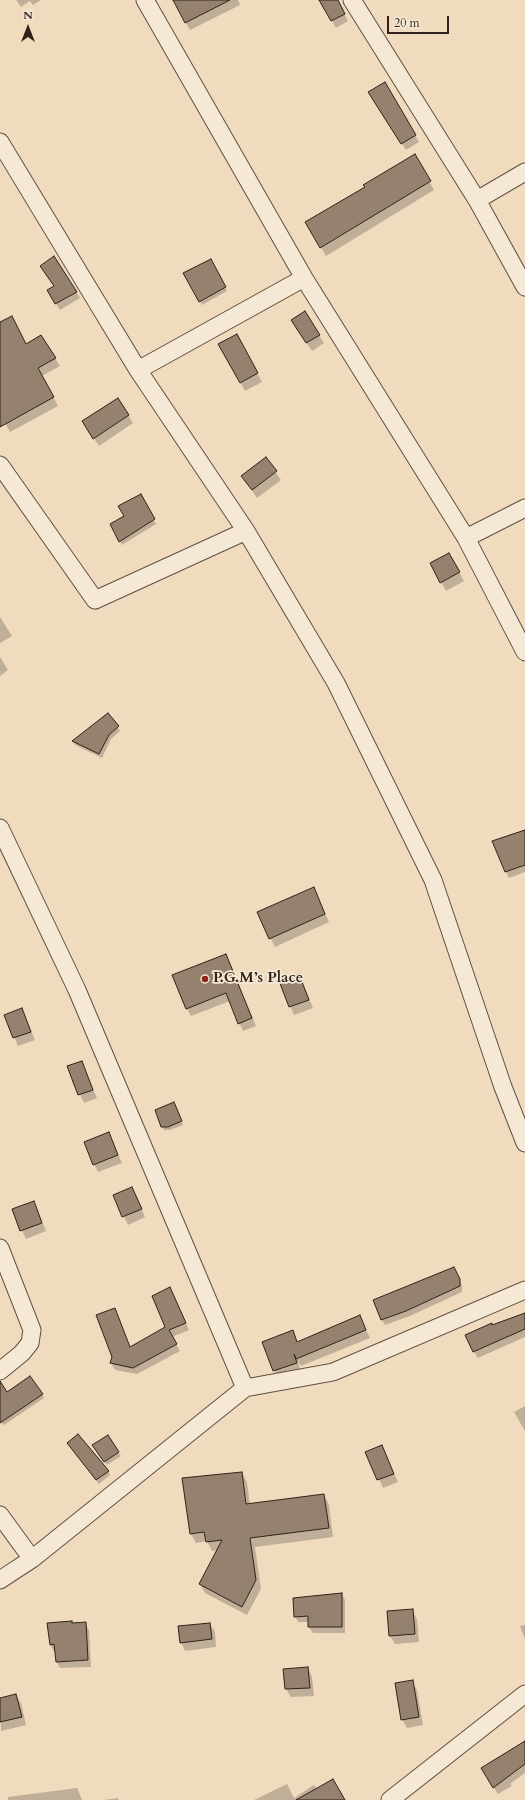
<!DOCTYPE html>
<meta charset="utf-8">
<style>
body{margin:0}
#map{position:relative;width:525px;height:1800px;overflow:hidden;background:#f0dbbe;font-family:Cardo,serif}
canvas{display:block}
.north{position:absolute;left:8px;top:8px;width:40px;height:40px;-webkit-text-stroke:3px #f5e8d5;paint-order:stroke;rotate:0deg;font-size:11px;font-weight:700;line-height:16px;text-align:center;color:#30221a}
.north::after{content:'';display:block;margin:auto;width:14px;height:18px;background:#30221a;clip-path:polygon(50% 0,100% 100%,50% 72%,0 100%)}
.scale{position:absolute;left:387px;top:16px;width:62px;height:18px;box-sizing:border-box;border:2px solid #30221a;border-top:0;padding-left:5px;font-size:12px;line-height:14px;white-space:nowrap;color:#30221a;-webkit-text-stroke:3px #f5e8d5;paint-order:stroke}
</style>
<div id="map">
<canvas width="525" height="1800"></canvas>
<div class="north">N</div>
<div class="scale">20 m</div>
</div>
<script>
const g = document.querySelector('canvas').getContext('2d');
g.lineJoin = 'round';
function fillPath(path, color) { g.fillStyle = color; g.fill(path, 'evenodd'); }
const shape = rows => new Path2D(rows.map(r => 'M' + r).join(''));
function trace(path, color, width, dash) { g.strokeStyle = color; g.lineWidth = width; g.lineCap = dash ? 'butt' : 'round'; g.setLineDash(dash || []); g.stroke(path); }
function label(font, color, halo, rows, align = 'center') {
  g.font = font + ' Cardo,serif'; g.lineWidth = 3.5; g.setLineDash([]); g.textBaseline = 'middle'; g.strokeStyle = halo; g.fillStyle = color; for (const [text, x, y, turn = 0] of rows) {
    g.save(); g.translate(x, y); g.rotate((+turn || 0) * Math.PI / 180); g.textAlign = isNaN(turn) ? turn : align; if (halo) g.strokeText(text, 0, 0); g.fillText(text, 0, 0); g.restore();
  }
}
const shadow = shape([
 [16,0,41,0,33,5,30,1,21,7],
 [173,0,238,0,240,5,190,30],
 [320,0,337,0,348,21,336,28],
 [385,83,419,142,406,150,374,99],
 [415,156,434,190,326,256,307,223,366,188],
 [210,260,227,291,202,305,184,273],
 [55,286,76,292,80,298,60,310,48,291],
 [0,324,26,345,55,358,60,366,42,376,58,406,10,432,0,414],
 [297,328,319,335,324,343,312,351],
 [236,335,262,382,245,391,219,344],
 [118,399,133,423,99,446,88,430],
 [266,459,281,480,257,498,242,476],
 [140,495,156,524,122,545,111,525,125,517],
 [449,554,464,581,446,591,431,564],
 [0,617,12,636,0,643],
 [0,657,8,670,0,676],
 [108,714,120,731,111,739,102,758,75,745,73,741],
 [525,831,525,872,509,878,506,872],
 [318,897,329,922,275,947,259,913],
 [226,955,256,1026,243,1031,230,1001,191,1016,187,1009],
 [299,975,313,1008,294,1015,280,982],
 [22,1009,35,1040,18,1046,5,1015],
 [81,1062,97,1098,84,1103,68,1067],
 [176,1107,183,1125,170,1130,164,1130,162,1126],
 [109,1133,122,1163,98,1172,94,1164],
 [114,1196,136,1196,145,1217,128,1225],
 [34,1202,46,1231,26,1239,13,1210],
 [457,1274,462,1286,462,1292,410,1316,385,1325,382,1320],
 [173,1295,189,1330,172,1337,180,1351,137,1374,115,1370,111,1363,115,1309,130,1348,167,1328],
 [525,1314,525,1337,478,1358,474,1352,492,1326],
 [360,1317,370,1338,301,1366,298,1360,300,1370,278,1377,274,1370,292,1332,298,1343],
 [42,1394,44,1398,4,1425,0,1421,0,1396],
 [525,1406,525,1431,514,1412],
 [382,1446,398,1482,383,1488,367,1452],
 [70,1447,108,1471,110,1475,99,1484],
 [96,1449,118,1452,121,1456,107,1465],
 [242,1473,247,1482,250,1505,324,1495,329,1505,333,1537,255,1547,261,1589,247,1615,205,1593,200,1584,218,1550,212,1551,207,1541,196,1543,191,1534],
 [342,1594,345,1600,345,1633,313,1633,309,1627,309,1622,298,1622,295,1616],
 [412,1610,417,1619,419,1642,395,1644,390,1636,388,1612],
 [85,1623,89,1630,91,1667,60,1668,57,1662,56,1651,54,1651,50,1645,72,1624],
 [210,1624,215,1632,216,1647,185,1651,181,1642],
 [525,1625,525,1639,520,1626],
 [308,1668,312,1677,314,1696,291,1697,286,1689,285,1670],
 [412,1682,417,1690,423,1725,407,1728,402,1719],
 [16,1695,21,1703,26,1725,1,1731,0,1699],
 [525,1742,525,1773,510,1784,512,1786,498,1794,486,1775],
 [287,1784,294,1798,314,1785,317,1789,344,1800,254,1800],
 [77,1788,82,1800,8,1800,8,1797],
 [118,1798,119,1800,104,1800]
]);
const building = shape([
 [173,0,230,0,185,23,173,0],
 [319,0,338,0,345,14,331,21,319,0],
 [385,82,416,135,401,144,368,92,385,82],
 [415,154,431,181,320,248,305,222,365,187,363,185,415,154],
 [54,256,77,292,55,304,47,290,54,286,40,266,54,256],
 [211,259,226,287,199,302,183,273,211,259],
 [305,311,320,335,306,343,291,320,305,311],
 [12,316,26,344,41,335,56,358,38,368,54,397,0,427,0,322,12,316],
 [237,334,258,373,240,383,218,344,237,334],
 [118,398,129,415,93,439,82,421,118,398],
 [266,457,277,471,252,490,241,476,266,457],
 [141,494,155,519,119,542,110,524,124,516,118,506,141,494],
 [449,553,460,572,440,583,430,563,449,553],
 [108,713,119,726,109,735,99,754,72,741,108,713],
 [525,830,525,865,505,872,492,841,525,830],
 [314,887,325,914,269,939,257,912,314,887],
 [226,954,252,1018,238,1024,226,993,186,1009,172,975,226,954],
 [299,974,309,1000,289,1007,279,981,299,974],
 [22,1008,31,1032,13,1038,4,1015,22,1008],
 [82,1061,93,1090,78,1095,67,1066,82,1061],
 [174,1102,182,1121,168,1127,161,1127,155,1110,174,1102],
 [109,1132,118,1155,93,1165,84,1142,109,1132],
 [132,1187,142,1209,122,1217,113,1195,132,1187],
 [34,1201,42,1223,20,1231,12,1209,34,1201],
 [454,1267,460,1279,460,1286,406,1311,381,1320,373,1300,454,1267],
 [170,1287,186,1323,169,1330,177,1344,133,1368,110,1363,112,1357,96,1315,115,1308,130,1347,165,1327,152,1296,170,1287],
 [525,1313,525,1329,473,1352,465,1335,492,1323,492,1325,525,1313],
 [360,1315,366,1330,296,1359,294,1354,297,1363,273,1371,262,1342,293,1330,297,1342,360,1315],
 [30,1376,43,1394,0,1423,0,1381,7,1392,30,1376],
 [78,1434,109,1471,96,1480,67,1443,78,1434],
 [108,1435,119,1452,104,1462,92,1445,108,1435],
 [382,1445,394,1474,377,1480,365,1452,382,1445],
 [242,1472,246,1504,324,1494,329,1528,250,1538,256,1580,242,1607,199,1584,222,1540,206,1542,204,1532,190,1534,182,1478,242,1472],
 [342,1593,342,1627,308,1627,308,1616,294,1617,293,1598,342,1593],
 [413,1609,415,1634,389,1636,387,1611,413,1609],
 [72,1621,72,1623,86,1622,88,1660,56,1662,54,1644,50,1645,47,1623,72,1621],
 [210,1623,212,1639,180,1643,178,1626,210,1623],
 [308,1667,310,1688,285,1689,283,1669,308,1667],
 [413,1680,419,1717,401,1720,395,1683,413,1680],
 [16,1694,22,1717,0,1722,0,1698,16,1694],
 [525,1741,525,1764,493,1788,481,1768,525,1741],
 [333,1779,345,1800,296,1800,333,1779]
]);
const street = shape([
 [145,0,304,278,466,538,525,652],
 [352,0,477,200,525,287],
 [0,142,138,370,246,531,336,683,433,880,503,1087,525,1143],
 [477,200,525,172],
 [138,370,304,278],
 [0,465,95,600,246,531],
 [466,538,525,508],
 [0,828,77,990,245,1388],
 [0,1248,32,1330,30,1343,22,1353,0,1371],
 [0,1515,32,1559],
 [0,1580,32,1559,245,1388,333,1372,525,1290],
 [390,1800,525,1694]
]);
const markers = [
 [205,979,4,"#8f2418"]
];
const poiNames = [
 ["P.G.M’s Place",213,979]
];
fillPath(shadow, '#0003');
fillPath(building, '#94826f');
trace(building, '#30221a', 1);
trace(street, '#605043', 19);
trace(street, '#f5e8d5', 17);
for (const [x, y, r, color] of markers) { const dot = new Path2D(); dot.arc(x, y, r, 0, 2 * Math.PI); g.fillStyle = color; g.fill(dot); trace(dot, '#f5e8d5', 1.5); }
label('bold 15px', '#30221a', '#f5e8d5', poiNames, 'left');
</script>
